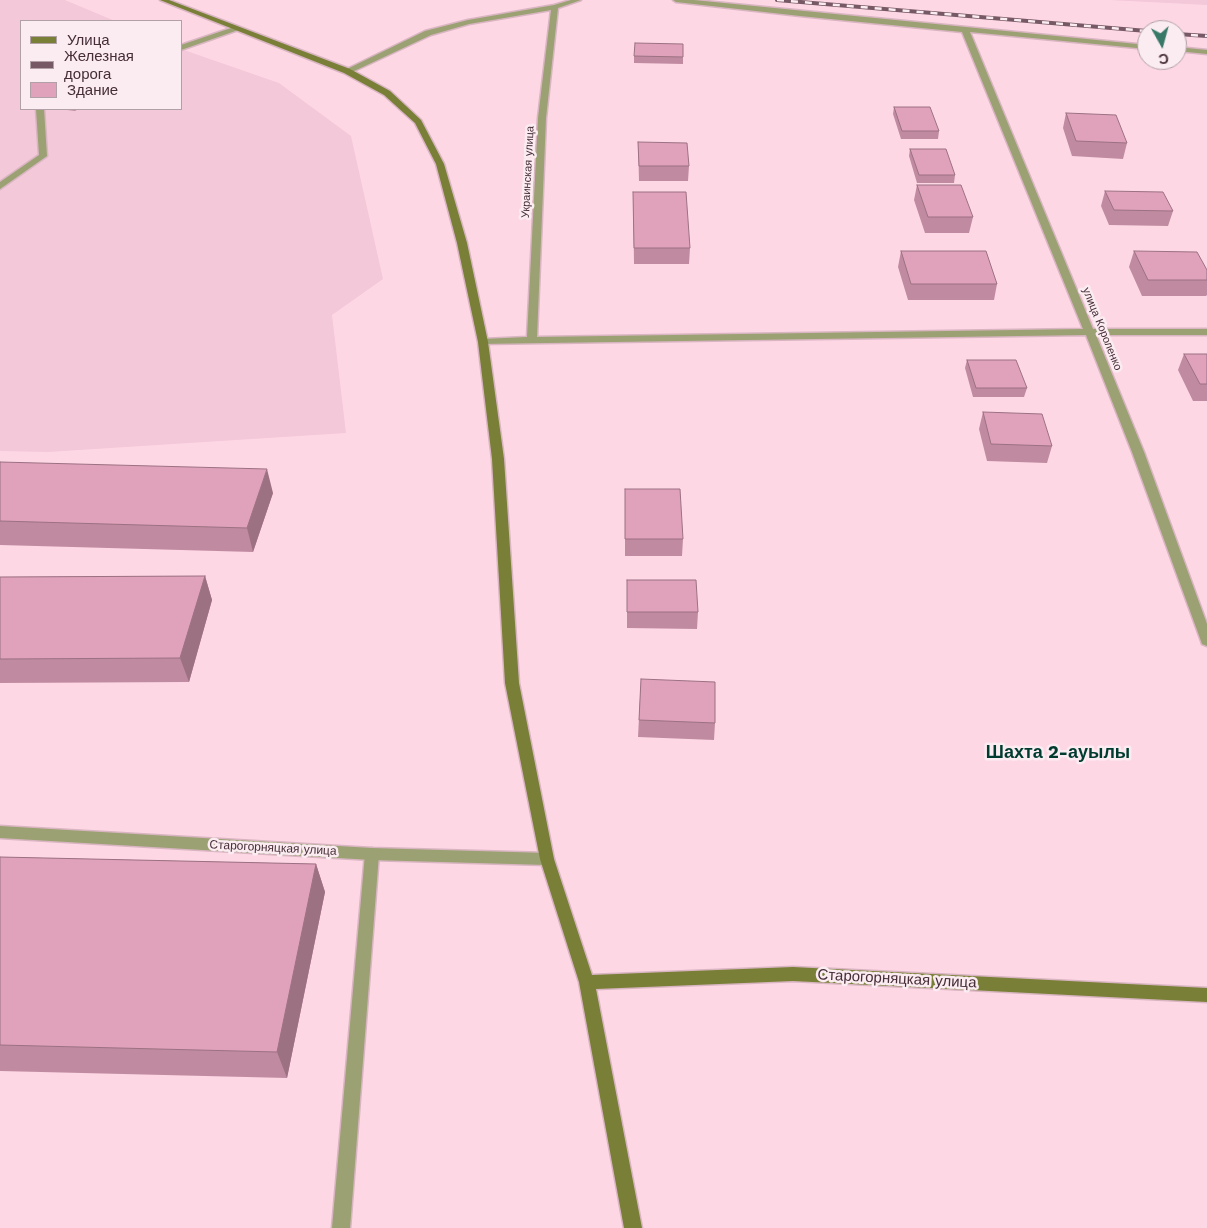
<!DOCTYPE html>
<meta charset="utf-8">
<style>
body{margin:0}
#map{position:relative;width:1207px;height:1228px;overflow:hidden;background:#fed7e5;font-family:"Work Sans",sans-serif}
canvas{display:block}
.legend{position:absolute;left:20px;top:20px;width:162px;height:90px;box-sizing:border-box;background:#faecf1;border:1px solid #b2a0a7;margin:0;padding:6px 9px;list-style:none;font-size:15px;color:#462d37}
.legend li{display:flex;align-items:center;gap:10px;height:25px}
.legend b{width:25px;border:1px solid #b2a0a7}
.north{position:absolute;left:1137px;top:20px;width:50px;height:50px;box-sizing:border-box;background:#faecf1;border:1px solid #b2a0a7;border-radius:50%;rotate:173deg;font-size:14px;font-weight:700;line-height:20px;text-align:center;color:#462d37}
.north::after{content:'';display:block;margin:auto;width:18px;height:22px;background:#387867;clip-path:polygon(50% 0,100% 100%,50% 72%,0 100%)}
</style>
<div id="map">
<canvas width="1207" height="1228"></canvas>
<ul class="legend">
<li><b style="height:6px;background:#797f36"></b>Улица</li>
<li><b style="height:6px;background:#765964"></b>Железная дорога</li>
<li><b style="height:14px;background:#dfa2ba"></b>Здание</li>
</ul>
<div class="north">С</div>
</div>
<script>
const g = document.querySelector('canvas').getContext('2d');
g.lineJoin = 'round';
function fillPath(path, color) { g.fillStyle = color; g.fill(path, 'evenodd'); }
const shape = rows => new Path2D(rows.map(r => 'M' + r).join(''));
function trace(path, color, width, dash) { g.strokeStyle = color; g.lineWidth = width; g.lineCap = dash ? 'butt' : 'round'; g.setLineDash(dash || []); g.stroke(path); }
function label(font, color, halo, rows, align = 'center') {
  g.font = font + ' "Work Sans",sans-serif'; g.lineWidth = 5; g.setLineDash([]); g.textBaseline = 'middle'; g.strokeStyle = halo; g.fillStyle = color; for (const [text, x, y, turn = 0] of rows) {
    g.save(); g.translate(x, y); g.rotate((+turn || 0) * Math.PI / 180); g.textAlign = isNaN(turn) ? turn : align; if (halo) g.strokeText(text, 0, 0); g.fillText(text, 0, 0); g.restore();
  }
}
const built = shape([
 [0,0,65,0,115,21,21,21,21,109,181,109,181,49,279,83,351,136,383,279,332,315,346,433,48,452,0,451],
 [1109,0,1207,0,1207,5]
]);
const lane = shape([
 [234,27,241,29,181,50,181,45,234,27],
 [36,109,44,109,47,156,0,189,0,182,39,155,36,109],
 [372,848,377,850,379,854,350,1228,332,1228,365,854,367,850,372,848]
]);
const street = shape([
 [571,0,581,0,558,8,546,118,537,337,1083,329,962,32,800,16,676,2,673,0,694,0,1147,45,1147,49,970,32,1093,329,1207,329,1207,335,1096,335,1144,452,1207,624,1207,646,1202,644,1201,641,1132,452,1086,335,479,344,479,340,483,339,527,337,538,118,551,10,469,24,431,35,350,73,343,71,425,31,468,20,554,5,571,0],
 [1177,47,1207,50,1207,54,1177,51,1177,47],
 [0,826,372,848,547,853,552,855,554,859,552,863,547,865,372,860,0,838,0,826]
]);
const secondary = shape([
 [160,0,169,0,350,69,390,91,421,120,444,164,467,243,488,342,504,459,519,683,554,859,592,975,793,967,1207,988,1207,1002,793,981,596,989,642,1228,624,1228,579,982,540,859,505,683,492,459,478,342,457,243,436,164,415,123,384,95,344,73,160,0]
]);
const rail = shape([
 [777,0,1147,31],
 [1177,34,1207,36]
]);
const wall = shape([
 [683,44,683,64,634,63,634,56],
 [894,107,939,131,938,139,901,139,893,114],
 [60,109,78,109,75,111],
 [1066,113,1127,143,1123,159,1072,156,1063,128],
 [638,142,689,166,688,181,639,181],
 [910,149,955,175,954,183,917,183,909,156],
 [917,185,973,217,969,233,925,233,914,200],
 [1105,191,1173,211,1168,226,1109,225,1101,206],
 [633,192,690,248,689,264,634,264],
 [901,251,997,284,994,300,908,300,898,267],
 [1134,251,1207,270,1207,295,1206,296,1142,296,1129,267],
 [1184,354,1207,354,1207,401,1193,401,1178,370],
 [967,360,1027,388,1024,397,973,397,965,368],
 [983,412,1052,446,1047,463,987,461,979,429],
 [0,462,273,493,253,552,0,545],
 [625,489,683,539,682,556,625,556],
 [205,576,212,600,189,682,0,683,0,577],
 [627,580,698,612,697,629,627,628],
 [641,679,715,723,714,740,638,737],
 [0,857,316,864,325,892,287,1078,0,1071]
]);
const shadedWall = shape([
 [267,469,273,493,253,552,247,528],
 [205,576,212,600,189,682,180,658],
 [316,864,325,892,287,1078,277,1052]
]);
const building = shape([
 [635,43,683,44,683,57,634,56,635,43],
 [894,107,930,107,939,131,902,131,894,107],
 [1066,113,1116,115,1127,143,1076,141,1066,113],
 [638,142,687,143,689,166,639,166,638,142],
 [910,149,946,149,955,175,919,175,910,149],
 [917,185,961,185,973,217,928,217,917,185],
 [1105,191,1163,192,1173,211,1114,210,1105,191],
 [633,192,686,192,690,248,634,248,633,192],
 [901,251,986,251,997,284,911,284,901,251],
 [1134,251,1197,252,1207,270,1207,280,1148,280,1134,251],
 [1184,354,1207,354,1207,384,1200,384,1184,354],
 [967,360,1016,360,1027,388,976,388,967,360],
 [983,412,1042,414,1052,446,991,444,983,412],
 [0,462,267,469,247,528,0,521,0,462],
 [625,489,680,489,683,539,625,539,625,489],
 [205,576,180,658,0,659,0,577,205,576],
 [627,580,696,580,698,612,627,612,627,580],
 [641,679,715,682,715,723,639,720,641,679],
 [0,857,316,864,277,1052,0,1045,0,857]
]);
const farStreetnames = [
 ["Украинская улица",528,172,-87],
 ["улица Короленко",1102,329,68]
];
const streetNames = [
 ["Старогорняцкая улица",273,848,3]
];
const nearStreetnames = [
 ["Старогорняцкая улица",897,979,3]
];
const districtNames = [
 ["Шахта 2-ауылы",1058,753]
];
fillPath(built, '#f3c8d8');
trace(lane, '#d9b5c2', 3);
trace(street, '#d9b5c2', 3);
trace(secondary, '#d9b5c2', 3);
fillPath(lane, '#9ba172');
fillPath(street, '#9ba172');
fillPath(secondary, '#797f36');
trace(rail, '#765964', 4);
trace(rail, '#faecf1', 2.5, [7]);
fillPath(wall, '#c08ba0');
fillPath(shadedWall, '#9c7182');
fillPath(building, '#dfa2ba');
trace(building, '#9c7182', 1);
label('11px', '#462d37', '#faecf1', farStreetnames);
label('12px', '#462d37', '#faecf1', streetNames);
label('15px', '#462d37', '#faecf1', nearStreetnames);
label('bold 18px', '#003b2f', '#faecf1', districtNames);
</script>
